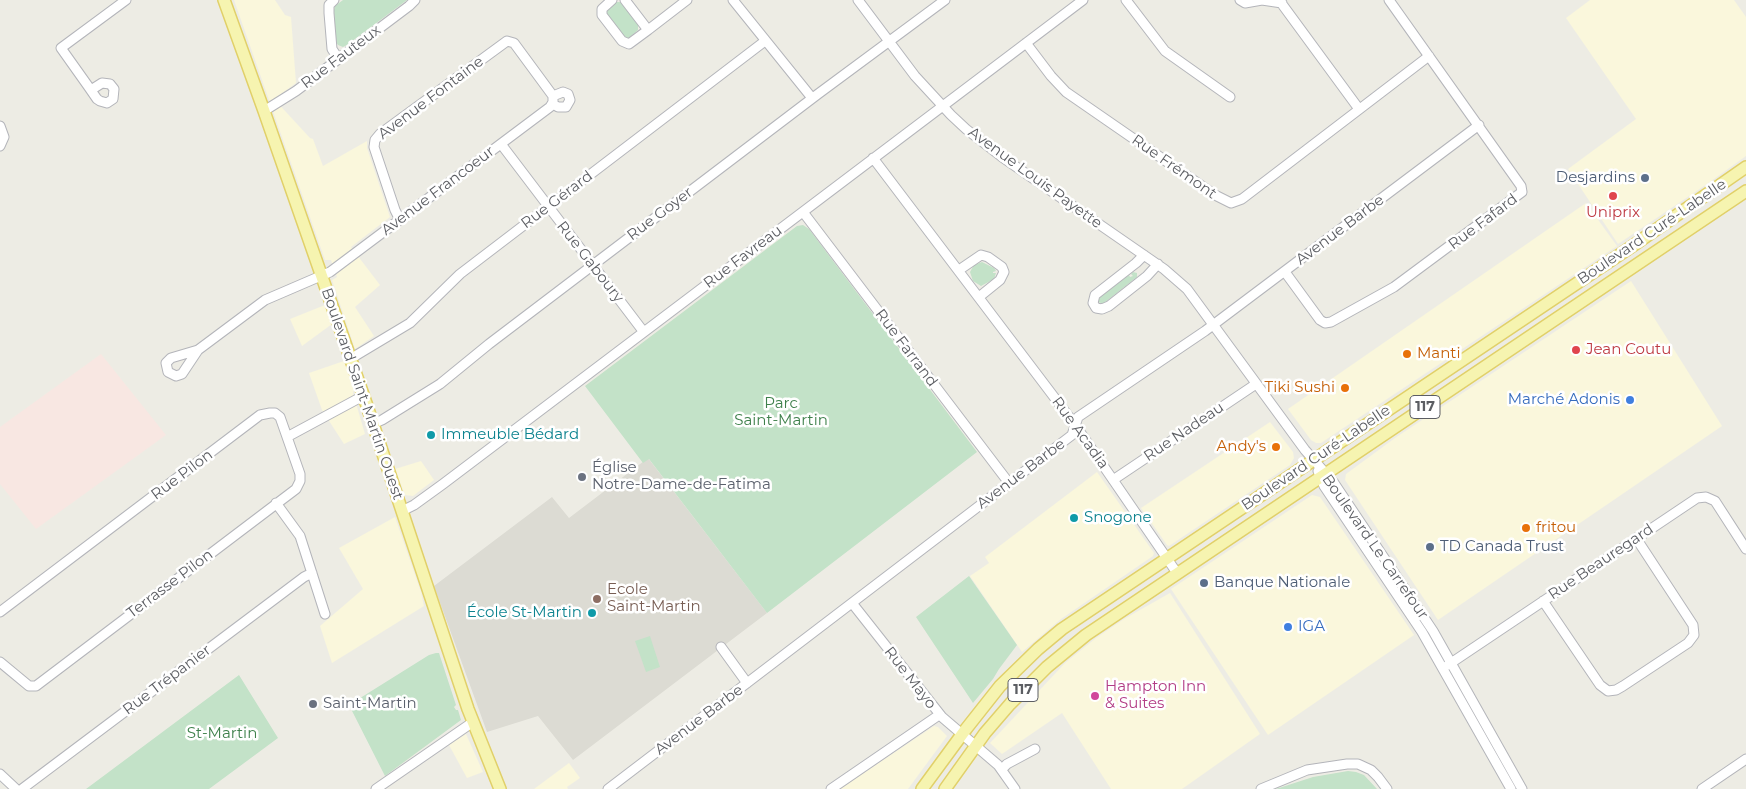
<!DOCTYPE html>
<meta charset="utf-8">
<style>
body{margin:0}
canvas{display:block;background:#edece4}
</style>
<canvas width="1746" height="789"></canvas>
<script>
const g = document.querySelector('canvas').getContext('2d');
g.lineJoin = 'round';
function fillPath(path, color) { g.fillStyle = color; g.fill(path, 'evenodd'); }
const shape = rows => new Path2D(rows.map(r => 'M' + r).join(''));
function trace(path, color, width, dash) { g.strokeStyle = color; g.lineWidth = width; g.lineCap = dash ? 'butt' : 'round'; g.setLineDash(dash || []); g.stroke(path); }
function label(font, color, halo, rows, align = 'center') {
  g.font = font + ' Montserrat,sans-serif'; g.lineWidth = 5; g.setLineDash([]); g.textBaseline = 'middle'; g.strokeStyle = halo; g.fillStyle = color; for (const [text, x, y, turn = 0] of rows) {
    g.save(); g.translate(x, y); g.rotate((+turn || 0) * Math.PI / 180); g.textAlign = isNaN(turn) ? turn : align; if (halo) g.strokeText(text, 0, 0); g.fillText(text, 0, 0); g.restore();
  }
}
const commercial = shape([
 [234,0,275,0,285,15,291,17,296,83,274,99,310,138,313,139,323,166,367,141,367,148,390,217,351,247,380,285,355,307,374,336,355,349,332,280,337,277,331,260,325,260],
 [1590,0,1734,0,1746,17,1746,156,1707,184,1618,244,1568,169,1636,119,1566,18],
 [1586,203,1617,246,1327,439,1321,443,1316,443,1311,440,1288,409],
 [1631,281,1722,426,1438,620,1345,480,1346,474,1395,438],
 [325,305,332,324,302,346,290,319],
 [344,361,354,388,353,393,365,434,344,444,322,410,309,373],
 [1270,422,1293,452,1294,458,1290,465,1169,546,1167,545,1141,508],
 [421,461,434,480,413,496,405,495,395,469],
 [1097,472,1154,553,1153,556,1061,619,1022,652,970,576,989,563,985,557],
 [1312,495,1320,497,1414,635,1268,735,1171,589],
 [395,517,421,592,424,606,332,663,320,626,363,589,339,548],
 [1170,593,1260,734,1182,789,1111,789,1062,713,1002,754,990,743,1065,663,1096,638,1124,619],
 [934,726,938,727,947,736,908,789,840,789],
 [466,734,483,772,467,778,449,745],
 [569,763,580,778,567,787,568,789,534,789]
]);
const education = shape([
 [648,458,767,613,573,760,538,716,487,732,434,586,552,497,569,518]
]);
const medical = shape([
 [101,354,166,435,36,529,0,484,0,427]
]);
const green = shape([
 [343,0,407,0,347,45,343,47,338,45,336,42,334,10,335,6],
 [616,2,620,2,623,4,638,25,638,30,629,38,625,38,606,14,606,10],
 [803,225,809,229,977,452,767,613,649,459,643,463,585,386,797,226],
 [982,262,994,268,996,271,993,272,993,273,996,273,994,279,981,286,973,281,970,272,974,265],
 [1133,272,1137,273,1137,277,1104,303,1101,303,1098,302,1100,297,1129,275,1130,277,1133,276,1131,274],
 [969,576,1017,645,999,669,993,679,973,703,916,617],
 [650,636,660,667,646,672,635,641],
 [436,653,439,653,456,705,454,707,456,710,458,710,461,720,385,776,349,705,429,655],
 [239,675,278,738,209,789,86,789],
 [1348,771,1356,772,1364,775,1377,789,1276,789,1313,777]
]);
const minor = shape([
 [334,0,329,5,329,13,332,49,338,58],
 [612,0,602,9,602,15,622,41,629,44,648,30,625,0],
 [733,0,812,98],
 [858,0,915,76,951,115,966,129,1002,157,1164,269,1187,289,1305,450,1334,483,1433,631,1522,789],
 [1126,0,1165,51,1230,97],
 [1240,0,1245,3,1262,0,1282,3],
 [1279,0,1359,109],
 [648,30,687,0],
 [1026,43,1051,76,1066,92,1215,195,1231,203,1242,199,1429,56],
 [91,90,102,83,110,84,114,89,113,99,107,103,100,101,97,99,88,86,61,48,126,0],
 [553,104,558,107,566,107,570,100,568,94,563,92,553,96],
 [264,111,296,91,409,6,415,0],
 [0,126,4,137,0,146],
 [501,144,643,331],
 [873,158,1076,426,1177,573],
 [803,212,1009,483],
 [400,220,395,210,374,147,375,140,380,134,507,41,514,43,553,96],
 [1144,255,1136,263,1095,295,1093,303,1096,308,1102,309,1109,306,1147,276,1158,264],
 [959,270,981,255,988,257,1002,267,1004,272,1000,280,979,297],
 [1285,272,1320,320,1325,323,1331,322,1394,287,1522,192,1521,186,1389,0],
 [198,350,171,358,166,363,168,372,176,376,182,374,198,350,265,300,330,272,550,107,553,102,553,96],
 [350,359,410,323,460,274,765,41],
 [373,424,382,420,440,384,489,344,818,94,945,0],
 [287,437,363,396],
 [1318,471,1324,486,1422,632,1511,789],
 [1113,480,1256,384],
 [276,503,300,536,325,614],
 [402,511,414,505,443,484,1083,0],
 [1543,601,1600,685,1608,691,1616,690,1623,686,1688,643,1694,635,1693,625,1636,538],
 [852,603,942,717,998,765,1015,789],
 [0,612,260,415,270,413,275,413,280,417,300,474,300,481,296,489,36,686,29,686,0,662],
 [721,647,747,683],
 [1448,665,1697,498,1706,497,1715,501,1746,549],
 [1002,769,1007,764,1035,749],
 [0,774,16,789],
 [22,789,304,577,312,573],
 [376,789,473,722],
 [608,789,1072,435,1078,417,1205,331,1479,125],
 [831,789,939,715],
 [1261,789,1307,770,1347,764,1358,764,1371,770,1378,777,1387,789],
 [1702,789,1746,759]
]);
const major = shape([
 [224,0,264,111,366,403,468,709,500,789],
 [922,789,966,729,1000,686,1038,649,1062,629,1634,245,1746,167],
 [945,789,985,733,1010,704,1047,667,1086,635,1746,191]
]);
const markers = [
 [1645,178,5,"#5c6f8a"],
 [1613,196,5,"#e0444e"],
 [1576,350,5,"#e0444e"],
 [1407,354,5,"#e8710a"],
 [1345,388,5,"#e8710a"],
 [1630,400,5,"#3f7fe0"],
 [431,435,5,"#0f9aa8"],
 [1276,447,5,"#e8710a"],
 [582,477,5,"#6b7280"],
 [1074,518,5,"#0f9aa8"],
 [1526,528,5,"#e8710a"],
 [1430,547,5,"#5c6f8a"],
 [1204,583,5,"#5c6f8a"],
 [597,599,5,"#8d6e63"],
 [592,613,5,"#0f9aa8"],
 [1288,627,5,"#3f7fe0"],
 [1095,696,5,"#d1479c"],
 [313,704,5,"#6b7280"]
];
const shields = [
 [1425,407,30],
 [1023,690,30]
];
const shieldNames = [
 ["117",1425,407],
 ["117",1023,690]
];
const streetNames = [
 ["Rue Fauteux",341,57,-37],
 ["Avenue Fontaine",431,98,-37],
 ["Rue Frémont",1174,167,35],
 ["Avenue Louis Payette",1035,178,36],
 ["Avenue Francoeur",438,191,-37],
 ["Rue Gérard",557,200,-37],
 ["Rue Goyer",660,214,-37],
 ["Rue Fafard",1483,222,-37],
 ["Avenue Barbe",1340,230,-37],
 ["Boulevard Curé-Labelle",1652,232,-34],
 ["Rue Favreau",743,257,-37],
 ["Rue Gaboury",590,262,52],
 ["Rue Farrand",906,348,53],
 ["Boulevard Saint-Martin Ouest",362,394,71],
 ["Rue Nadeau",1184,432,-34],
 ["Rue Acadia",1080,433,54],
 ["Boulevard Curé-Labelle",1316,458,-34],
 ["Avenue Barbe",1021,474,-37],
 ["Rue Pilon",182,475,-37],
 ["Boulevard Le Carrefour",1375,547,55],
 ["Rue Beauregard",1601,562,-34],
 ["Terrasse Pilon",170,584,-37],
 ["Rue Mayo",910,678,52],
 ["Rue Trépanier",167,680,-37],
 ["Avenue Barbe",699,720,-37]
];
const serviceNames = [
 ["Desjardins",1635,178,"right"],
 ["TD Canada Trust",1440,547],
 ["Banque Nationale",1214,583]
];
const healthNames = [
 ["Uniprix",1613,213],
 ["Jean Coutu",1586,350,"left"]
];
const foodNames = [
 ["Manti",1417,354],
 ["Tiki Sushi",1335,388,"right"],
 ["Andy's",1266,447,"right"],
 ["fritou",1536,528]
];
const shopNames = [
 ["Marché Adonis",1620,400],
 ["IGA",1298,627,"left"]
];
const parkNames = [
 ["Parc",781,404],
 ["Saint-Martin",781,421],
 ["St-Martin",222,734]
];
const cultureNames = [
 ["Immeuble Bédard",441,435],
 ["Snogone",1084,518],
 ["École St-Martin",582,613,"right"]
];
const worshipNames = [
 ["Église",592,468],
 ["Notre-Dame-de-Fatima",592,485],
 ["Saint-Martin",323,704]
];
const educationNames = [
 ["Ecole",607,590],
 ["Saint-Martin",607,607]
];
const hotelNames = [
 ["Hampton Inn",1105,687],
 ["& Suites",1105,704]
];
fillPath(commercial, '#faf7dc');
fillPath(education, '#dcdbd3');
fillPath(medical, '#f8e7e2');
fillPath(green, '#c3e2c8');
trace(minor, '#b4b5ba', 11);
trace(major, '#e1d069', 14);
trace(minor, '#fff', 9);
trace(major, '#f6f4b0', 11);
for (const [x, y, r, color] of markers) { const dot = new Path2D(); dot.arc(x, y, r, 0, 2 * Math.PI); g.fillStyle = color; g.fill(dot); trace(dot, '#fff', 2); }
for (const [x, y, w] of shields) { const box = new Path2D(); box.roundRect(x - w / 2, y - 11.5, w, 23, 4); g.fillStyle = '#fff'; g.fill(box); trace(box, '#5c5e63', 1); }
label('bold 14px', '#5c5e63', null, shieldNames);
label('15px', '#5c5e63', '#fff', streetNames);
label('15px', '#4e5e75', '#fff', serviceNames, 'left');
label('15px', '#be3a42', '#fff', healthNames);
label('15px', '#c56008', '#fff', foodNames, 'left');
label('15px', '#366cbe', '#fff', shopNames, 'right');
label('15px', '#3e804b', '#fff', parkNames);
label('15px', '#0d838f', '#fff', cultureNames, 'left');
label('15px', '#5b616d', '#fff', worshipNames, 'left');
label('15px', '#785e54', '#fff', educationNames, 'left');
label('15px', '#b23c85', '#fff', hotelNames, 'left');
</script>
